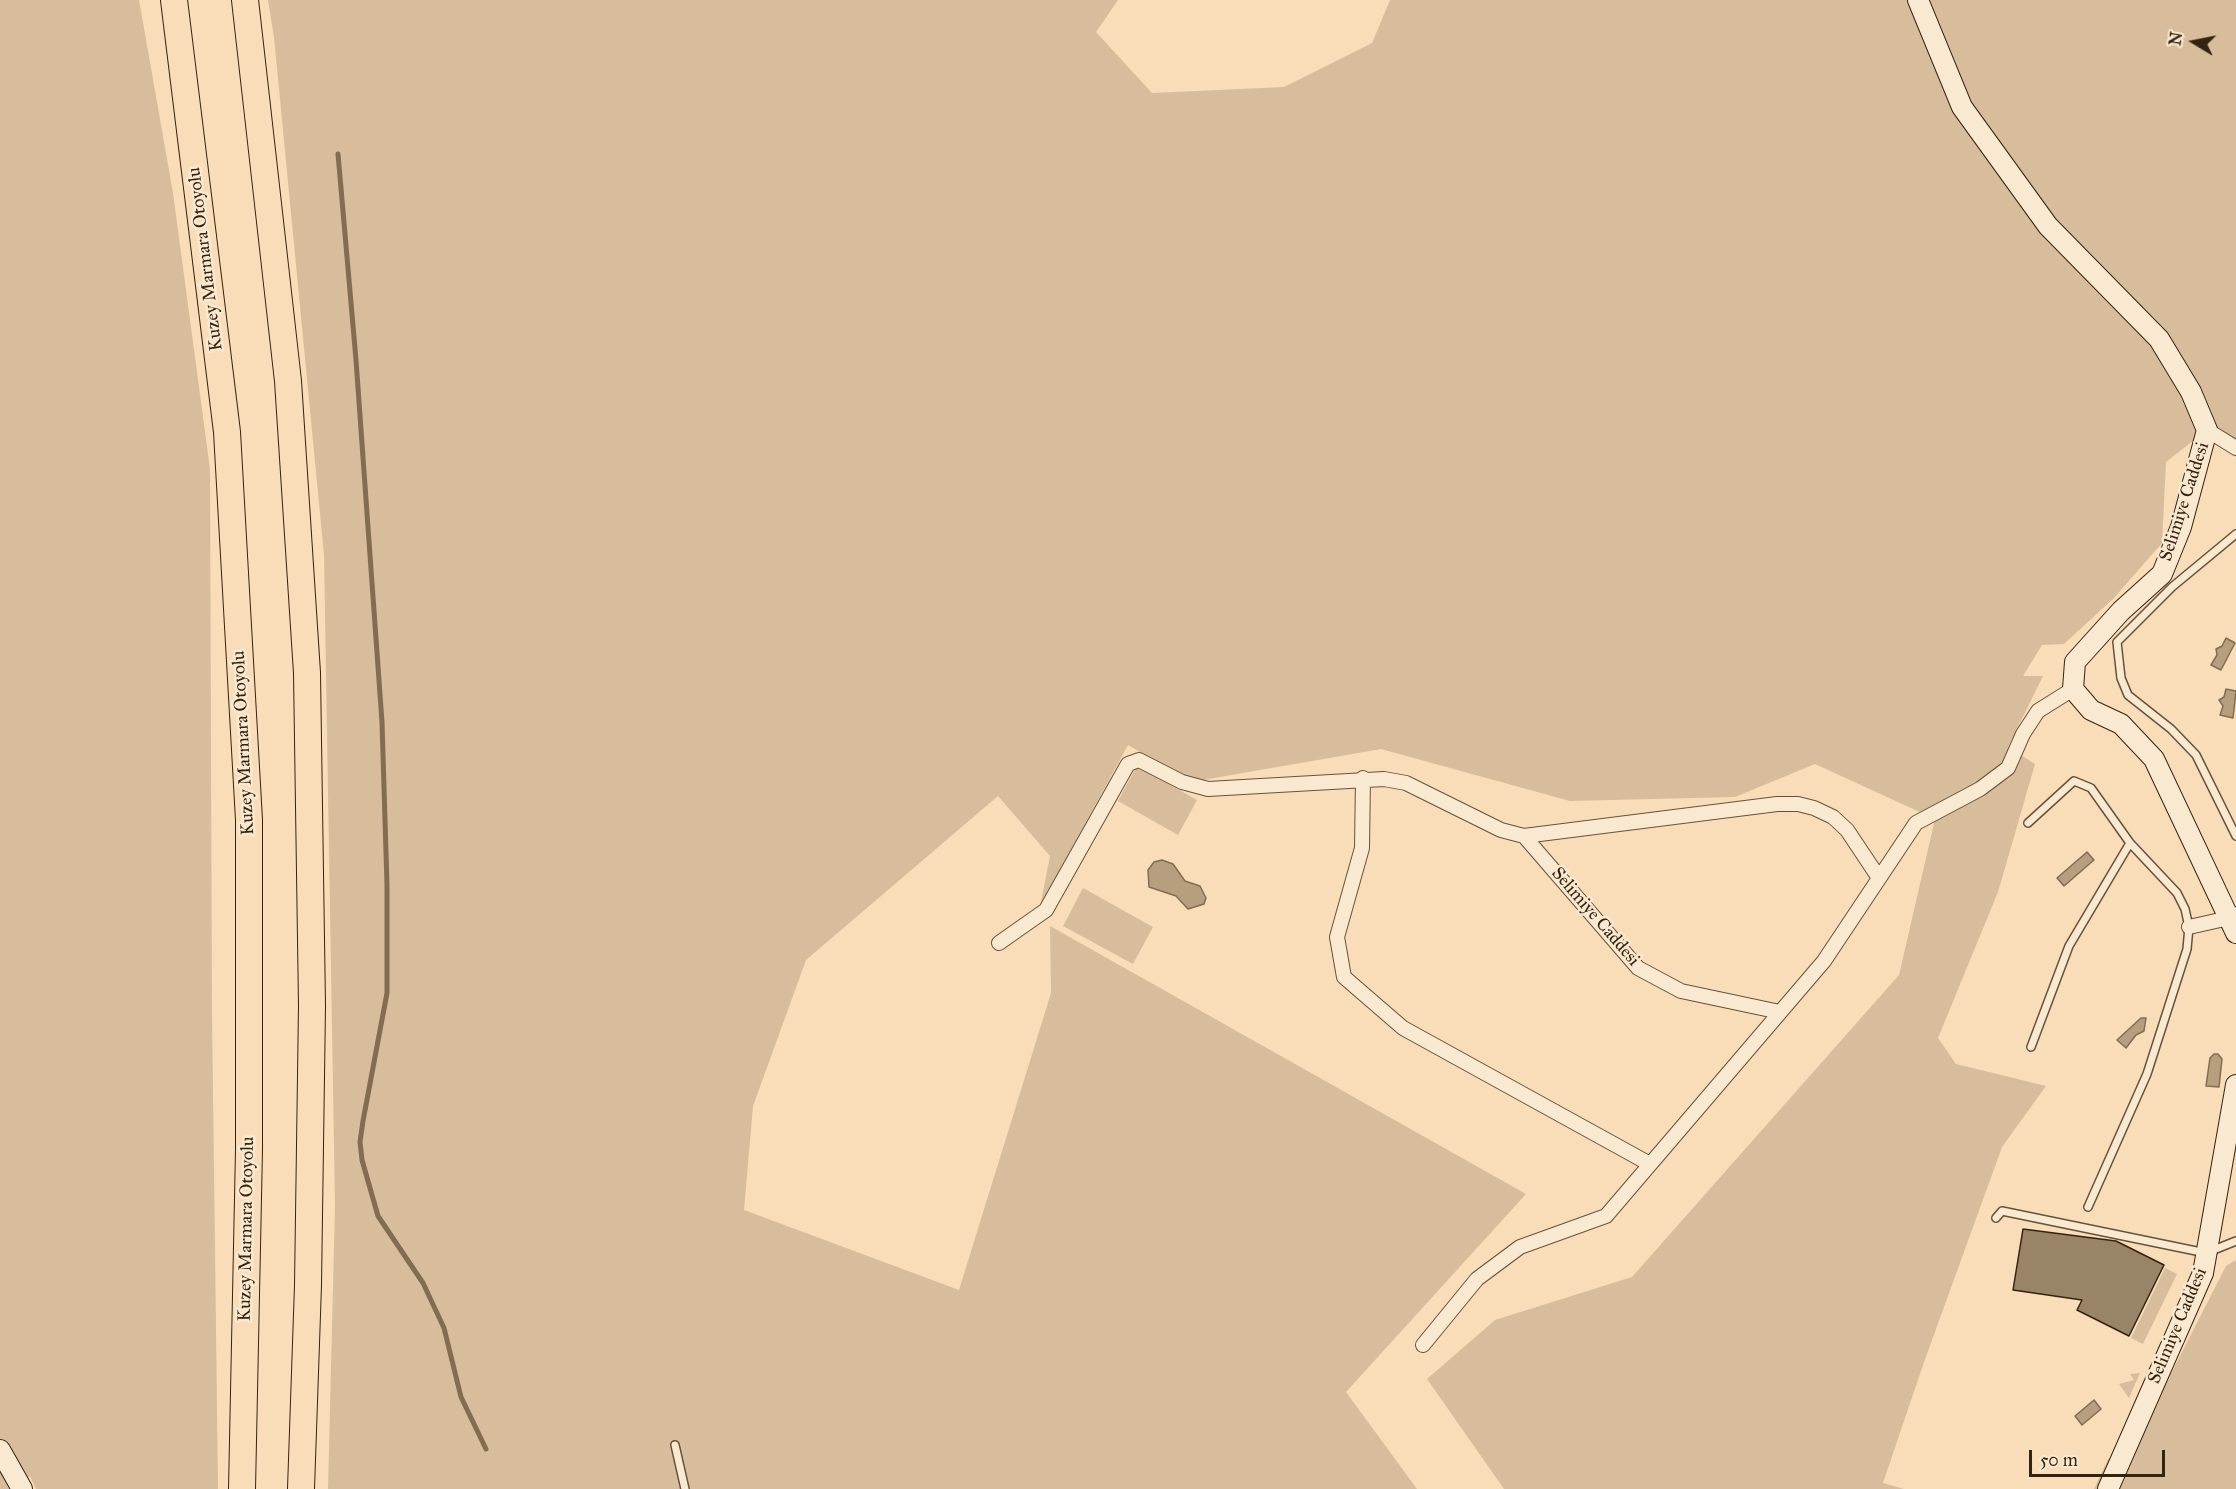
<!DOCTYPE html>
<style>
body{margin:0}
#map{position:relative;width:2236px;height:1489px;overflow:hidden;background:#f8ddb8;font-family:"IM FELL Great Primer",serif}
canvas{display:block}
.north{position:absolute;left:2164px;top:12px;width:60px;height:60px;-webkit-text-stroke:4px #fae9d1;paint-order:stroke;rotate:280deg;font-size:16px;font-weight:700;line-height:24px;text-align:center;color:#352311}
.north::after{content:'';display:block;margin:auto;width:21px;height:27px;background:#352311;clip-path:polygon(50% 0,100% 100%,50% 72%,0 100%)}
.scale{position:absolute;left:2029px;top:1450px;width:136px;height:27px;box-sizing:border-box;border:3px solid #352311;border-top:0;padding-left:8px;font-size:18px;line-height:21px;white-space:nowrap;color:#352311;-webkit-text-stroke:4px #fae9d1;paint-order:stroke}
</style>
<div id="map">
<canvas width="2236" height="1489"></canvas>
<div class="north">N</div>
<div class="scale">50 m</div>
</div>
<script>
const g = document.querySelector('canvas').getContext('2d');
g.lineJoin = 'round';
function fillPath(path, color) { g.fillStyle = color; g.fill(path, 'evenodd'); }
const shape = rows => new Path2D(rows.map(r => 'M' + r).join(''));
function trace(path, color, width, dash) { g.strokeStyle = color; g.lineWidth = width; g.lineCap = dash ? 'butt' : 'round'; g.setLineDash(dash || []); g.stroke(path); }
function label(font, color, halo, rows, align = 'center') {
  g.font = font + ' "IM FELL Great Primer",serif'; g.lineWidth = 5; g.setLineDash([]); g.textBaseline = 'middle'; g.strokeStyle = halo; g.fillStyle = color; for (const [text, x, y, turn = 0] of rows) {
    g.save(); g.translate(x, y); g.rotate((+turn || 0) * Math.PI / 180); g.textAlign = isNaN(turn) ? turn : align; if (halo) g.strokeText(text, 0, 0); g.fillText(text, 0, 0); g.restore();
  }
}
const green = shape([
 [0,0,139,0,173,193,210,469,212,1011,218,1489,36,1489,30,1476,15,1489,0,1489],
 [268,0,1118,0,1096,32,1152,93,1284,87,1372,43,1390,0,2236,0,2236,457,2207,430,2166,462,2162,543,2114,598,2064,644,2042,645,2023,676,2043,676,2008,747,2035,764,1998,892,1938,1038,1956,1064,2046,1086,2002,1147,1923,1365,1883,1483,1904,1489,1504,1489,1427,1379,1495,1320,1632,1277,1899,975,1935,819,1815,764,1735,797,1570,801,1381,749,1191,782,1128,745,1040,907,1050,856,998,796,806,960,753,1106,744,1210,959,1290,1051,993,1050,926,1526,1194,1346,1392,1417,1489,328,1489,335,1206,324,555,274,37],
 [1137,766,1197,800,1178,835,1118,801],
 [1083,888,1153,927,1133,964,1063,926],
 [2236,1260,2236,1489,2094,1489,2108,1459,2133,1448,2226,1266],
 [2165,1268,2177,1274,2143,1344,2131,1338],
 [2140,1373,2129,1398,2119,1384,2134,1380,2130,1374]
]);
const water = shape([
 [2226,638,2235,643,2221,670,2211,665,2217,655,2216,649,2222,646,2226,638],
 [2226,689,2236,691,2233,718,2220,715,2223,706,2219,700,2224,697,2226,689],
 [2087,852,2094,860,2064,886,2057,878,2087,852],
 [1162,860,1173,864,1185,881,1200,886,1206,898,1204,904,1188,909,1176,896,1149,887,1148,870,1154,862,1162,860],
 [2141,1018,2146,1018,2144,1031,2136,1035,2126,1048,2117,1040,2141,1018],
 [2214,1054,2218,1054,2222,1059,2219,1087,2206,1086,2210,1058,2214,1054],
 [2094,1400,2101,1409,2082,1425,2075,1416,2094,1400]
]);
const stream = shape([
 [338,154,356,360,382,722,387,885,387,993,363,1121,360,1142,362,1160,378,1216,423,1283,444,1328,461,1397,486,1449]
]);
const building = shape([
 [2023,1229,2116,1241,2164,1265,2129,1336,2077,1310,2082,1300,2013,1290,2023,1229]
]);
const lane = shape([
 [2236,534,2172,587,2117,642,2121,678,2128,695,2171,729,2196,755,2236,836],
 [2028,823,2074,781,2091,788,2130,843,2177,893,2185,909,2189,927,2187,949,2147,1074,2088,1207],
 [2031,1047,2069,946,2130,843],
 [1996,1218,2002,1211,2206,1253,2236,1241],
 [675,1445,685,1489]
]);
const street = shape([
 [2207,430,2236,448],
 [1363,778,1362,848,1337,937,1344,977,1403,1028,1648,1163],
 [1524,836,1638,968,1681,991,1780,1012],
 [2189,927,2229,918,2234,914],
 [999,943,1046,910,1128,764,1139,760,1182,782,1208,789,1384,779,1406,783,1501,830,1524,836,1777,804,1798,804,1814,808,1833,817,1847,830,1879,878],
 [1423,1345,1477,1279,1520,1247,1606,1216,1824,961,1916,823,1980,789,2008,768,2023,734,2038,711,2073,689]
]);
const secondary = shape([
 [1918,0,1962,107,2048,226,2159,339,2191,392,2207,430,2181,527,2162,574,2121,611,2075,662,2073,689,2091,710,2121,724,2154,759,2236,933],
 [0,1450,22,1489],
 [2108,1489,2203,1273,2236,1085]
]);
const highway = shape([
 [174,0,227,432,249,820,249,1149,242,1489],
 [245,0,288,381,307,673,312,1006,308,1285,301,1489]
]);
const streetNames = [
 ["Kuzey Marmara Otoyolu",206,259,-97],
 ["Selimiye Caddesi",2185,502,-72],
 ["Kuzey Marmara Otoyolu",244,743,-93],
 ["Selimiye Caddesi",1595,917,49],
 ["Kuzey Marmara Otoyolu",247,1229,-89],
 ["Selimiye Caddesi",2178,1326,-67]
];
fillPath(green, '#d7bd9c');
fillPath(water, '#b69e7f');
trace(water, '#826d53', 1.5);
trace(stream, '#826d53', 5);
fillPath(building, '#9a8468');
trace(building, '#352311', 1.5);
trace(lane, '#66523b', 10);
trace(street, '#66523b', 16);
trace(secondary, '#352311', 22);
trace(highway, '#352311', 28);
trace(lane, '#fae9d1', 7);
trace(street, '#fae9d1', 14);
trace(secondary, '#fae9d1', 20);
trace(highway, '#f8ddb8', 26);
label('18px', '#352311', '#fae9d1', streetNames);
</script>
